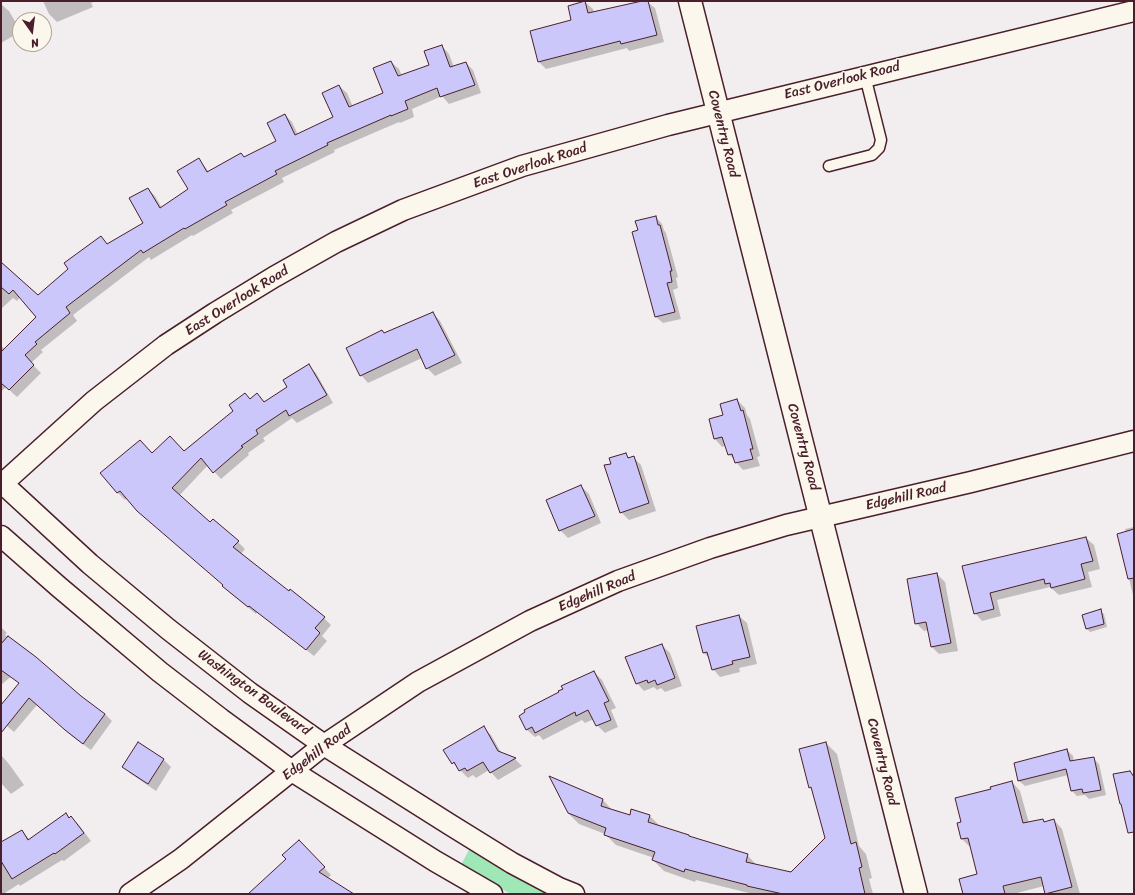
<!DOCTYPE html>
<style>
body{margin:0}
#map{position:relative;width:1135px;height:895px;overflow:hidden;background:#f2edef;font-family:Sriracha,sans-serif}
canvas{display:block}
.frame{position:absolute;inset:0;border:2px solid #4a1f2b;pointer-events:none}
.north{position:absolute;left:12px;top:12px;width:40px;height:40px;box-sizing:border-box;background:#fbf7ec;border:1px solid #b4a19f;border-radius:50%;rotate:166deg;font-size:11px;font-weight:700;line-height:16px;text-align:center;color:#4a1f2b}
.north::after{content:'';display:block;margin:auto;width:14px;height:18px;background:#4a1f2b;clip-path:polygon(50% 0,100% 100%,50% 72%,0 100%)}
</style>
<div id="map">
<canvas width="1135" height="895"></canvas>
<div class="frame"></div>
<div class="north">N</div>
</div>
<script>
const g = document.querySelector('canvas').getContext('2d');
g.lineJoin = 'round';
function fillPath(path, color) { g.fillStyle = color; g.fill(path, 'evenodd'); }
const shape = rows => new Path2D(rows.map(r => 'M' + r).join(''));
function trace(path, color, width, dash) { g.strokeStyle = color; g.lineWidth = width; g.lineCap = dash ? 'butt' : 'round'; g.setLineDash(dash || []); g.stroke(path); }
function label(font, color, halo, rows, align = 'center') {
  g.font = font + ' Sriracha,sans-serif'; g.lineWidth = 3; g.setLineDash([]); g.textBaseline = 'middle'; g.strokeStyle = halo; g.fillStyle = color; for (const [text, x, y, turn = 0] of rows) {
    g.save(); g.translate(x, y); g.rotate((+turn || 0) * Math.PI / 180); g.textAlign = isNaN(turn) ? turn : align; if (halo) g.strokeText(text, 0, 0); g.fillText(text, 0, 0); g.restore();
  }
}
const green = shape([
 [471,846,562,894,511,894,505,891,461,865]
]);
const shadow = shape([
 [43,1,97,1,91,3,93,7,57,22,49,14],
 [646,1,655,8,664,42,629,51,627,48,546,69,538,61,573,21,585,2,593,9,594,13],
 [1,4,9,11,20,30,20,32,1,43],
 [442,46,449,54,454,67,466,63,473,70,481,93,449,104,442,96,412,109,414,117,400,123,399,122,334,150,335,152,282,178,284,182,231,210,233,213,193,236,192,235,151,260,149,257,73,315,77,321,41,350,43,352,31,363,41,373,17,397,6,387,2,391,1,390,1,346,5,349,37,317,20,297,17,301,13,298,1,309,1,269,38,297,70,269,101,238,108,245,144,223,148,189,155,196,162,208,190,189,199,159,209,172,245,158,278,141,285,115,292,122,298,135,334,118,339,86,347,93,353,107,384,94,391,62,399,69,402,76,430,66],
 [656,217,662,224,664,230,666,233,678,277,676,278,678,288,673,290,681,319,663,323,656,317,639,231],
 [433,313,440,321,462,363,435,376,427,368,422,358,368,383,361,375,385,334],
 [309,366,316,373,333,403,297,423,292,418,263,438,265,441,248,453,249,455,221,479,208,465,179,496,210,523,213,520,238,542,245,549,241,554,289,592,324,618,331,625,322,636,327,641,314,656,257,612,256,614,230,593,223,585,127,498,125,500,117,492,152,454,185,452,257,395,265,402,288,387],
 [737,400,745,408,747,415,750,419,760,456,757,457,760,466,743,470,729,454,726,446,722,447,715,439,710,420,724,416],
 [626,454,630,459,633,457,641,465,656,511,629,520,621,512,612,464],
 [581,486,589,494,601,523,568,538,560,530],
 [1134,527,1134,599,1118,534,1126,532,1125,529],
 [1086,538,1094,545,1100,569,1088,572,1092,587,1059,595,1050,587,997,600,1001,616,982,621,975,613,963,567],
 [937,574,945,582,958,651,939,654,932,647,928,630,924,631,916,623],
 [1100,611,1104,614,1107,627,1090,632,1086,628],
 [739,616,747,623,757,664,739,668,740,672,720,677,713,669,710,659,704,653,697,626],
 [1,627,7,633,5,635,24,649,33,658,1,685],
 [662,645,670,653,682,686,665,692,661,688,657,690,654,687,644,691,637,683],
 [39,661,80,697,105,714,112,721,91,750,73,737,37,705,14,732,1,721,1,707],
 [594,672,602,680,616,708,611,710,618,727,605,733,597,725,594,719,585,723,582,720,543,740,539,735,535,737,527,730,520,716],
 [484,728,491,735,502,754,515,759,522,766,498,780,489,770,476,778,473,775,468,778,453,763],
 [826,743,837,754,859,846,866,854,872,878,869,879,873,894,753,894,696,880,695,882,664,871,653,860,654,858,616,845,605,834,579,824,568,813,603,800,613,811,630,816,650,816,661,827,689,836,691,838,747,855,757,865,792,873,826,838,813,791,810,787],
 [1067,750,1073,756,1074,762,1093,758,1099,764,1106,795,1089,799,1085,795,1077,796,1072,791,1068,775,1025,786,1019,781],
 [2,756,9,764,24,785,11,794,1,783],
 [164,760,171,767,156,791,131,774,123,767],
 [1012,782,1020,791,1029,823,1042,820,1045,823,1054,820,1062,829,1080,894,1047,894,1044,886,1013,894,964,894,978,875,971,848,962,839,958,824,962,823,992,790],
 [66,814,70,818,71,817,79,825,91,841,64,861,62,860,20,886,19,884,3,894,1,894,1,844,22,831,30,840],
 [299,841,331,875,328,878,353,894,252,894,287,859]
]);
const building = shape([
 [585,1,588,13,642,1,648,1,657,35,621,44,620,41,538,62,530,31,571,20,568,6,585,1],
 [442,45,450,67,466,62,475,85,440,97,437,88,405,101,408,109,391,116,391,115,327,143,328,145,275,171,277,174,225,202,227,205,185,229,184,228,143,253,141,250,66,307,70,313,35,342,37,344,25,355,34,365,9,390,1,383,1,352,36,317,13,290,9,294,1,287,1,262,38,295,68,269,64,263,101,236,107,244,143,223,129,198,148,188,160,208,188,189,177,171,199,158,207,172,241,153,244,157,276,141,267,123,285,114,295,135,333,117,322,93,339,85,349,107,383,93,373,68,391,61,398,76,429,65,424,51,442,45],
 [656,216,658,225,660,225,672,271,670,271,672,282,667,283,675,312,655,317,632,232,638,230,635,221,656,216],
 [433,312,455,355,426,369,417,349,360,376,346,348,382,330,384,333,433,312],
 [309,364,327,395,289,416,286,410,256,430,258,434,241,446,243,447,213,473,201,458,172,488,210,522,213,519,239,541,233,547,289,591,290,589,325,617,315,628,320,633,306,650,249,606,248,607,222,586,223,585,137,511,120,491,117,493,100,473,140,440,152,453,170,436,184,451,233,411,229,405,245,393,250,399,257,393,264,402,287,387,283,380,309,364],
 [737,399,741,411,743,410,753,449,750,449,753,459,735,463,732,454,728,455,722,437,714,439,709,419,723,415,720,404,737,399],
 [626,453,628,458,634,456,649,503,620,513,604,465,611,464,609,458,626,453],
 [581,485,595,516,559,531,546,500,581,485],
 [1134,529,1134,578,1128,579,1117,534,1134,529],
 [1086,537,1093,561,1081,564,1085,579,1051,588,1050,583,1045,584,1044,579,990,593,994,609,974,614,962,566,1086,537],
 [937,573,951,643,931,647,926,622,915,624,907,579,937,573],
 [1101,609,1104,624,1086,629,1082,615,1101,609],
 [739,615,750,657,732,661,733,664,712,670,707,652,703,653,696,626,739,615],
 [8,636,36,657,81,696,105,714,83,744,65,730,29,698,1,733,1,705,19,683,1,670,1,644,8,636],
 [662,644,675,678,657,685,655,680,648,683,647,680,636,684,625,657,662,644],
 [594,671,609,701,604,703,611,720,596,726,588,710,576,716,575,712,535,733,532,727,526,730,519,716,525,712,524,710,559,692,558,691,563,689,561,686,594,671],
 [484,726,498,751,516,758,490,773,483,762,467,771,465,768,459,771,454,762,452,764,443,750,484,726],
 [138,742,164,759,148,784,122,767,138,742],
 [826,742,851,844,856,842,862,867,859,868,865,894,783,894,747,886,747,885,685,869,684,872,652,860,655,852,604,835,606,828,568,813,549,776,603,799,601,806,630,815,631,809,650,815,648,822,689,835,689,836,748,854,746,862,791,872,825,838,811,787,809,788,799,749,826,742],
 [1067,749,1070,761,1094,757,1101,790,1083,793,1082,789,1071,791,1066,769,1018,781,1014,763,1067,749],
 [1130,771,1134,777,1134,832,1128,833,1121,804,1120,804,1113,774,1130,771],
 [1012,781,1023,823,1043,819,1044,822,1054,819,1072,887,1045,894,1041,877,1003,886,1005,894,963,894,959,879,977,874,968,838,961,839,957,823,961,822,955,798,991,789,990,787,1012,781],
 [66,813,69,818,71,816,84,833,55,854,54,853,12,879,1,861,1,842,22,830,28,840,66,813],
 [299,840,325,867,319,872,354,894,248,894,286,859,282,855,299,840]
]);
const service = shape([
 [829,166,872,155,879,148,881,140,865,76]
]);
const minor = shape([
 [1,482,90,564,168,629,250,693,324,745,449,824,512,863,559,888,574,894],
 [1,485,94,401,166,345,215,313,274,277,336,242,403,210,522,166,668,125,1134,11],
 [1,536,59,587,160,672,221,719,292,771,435,861,492,894],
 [130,894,181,859,324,745,418,682,530,621,618,581,710,548,786,525,971,482,1134,441]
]);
const tertiary = shape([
 [690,1,916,894]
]);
const streetNames = [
 ["East Overlook Road",842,81,-14],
 ["Coventry Road",723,134,76],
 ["East Overlook Road",530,166,-18],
 ["East Overlook Road",237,301,-32],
 ["Coventry Road",803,447,75],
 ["Edgehill Road",906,497,-13],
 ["Edgehill Road",597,592,-23],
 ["Washington Boulevard",254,693,36],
 ["Edgehill Road",317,753,-37],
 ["Coventry Road",882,762,76]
];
fillPath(green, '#9fe7b6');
fillPath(shadow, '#0003');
fillPath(building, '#ccc7fa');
trace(building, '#4a1f2b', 1);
trace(service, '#4a1f2b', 13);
trace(minor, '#4a1f2b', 23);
trace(tertiary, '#4a1f2b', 25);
trace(service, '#fbf7ec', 10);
trace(minor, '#fbf7ec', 20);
trace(tertiary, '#fbf7ec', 22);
label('14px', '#4a1f2b', '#fbf7ec', streetNames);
</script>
